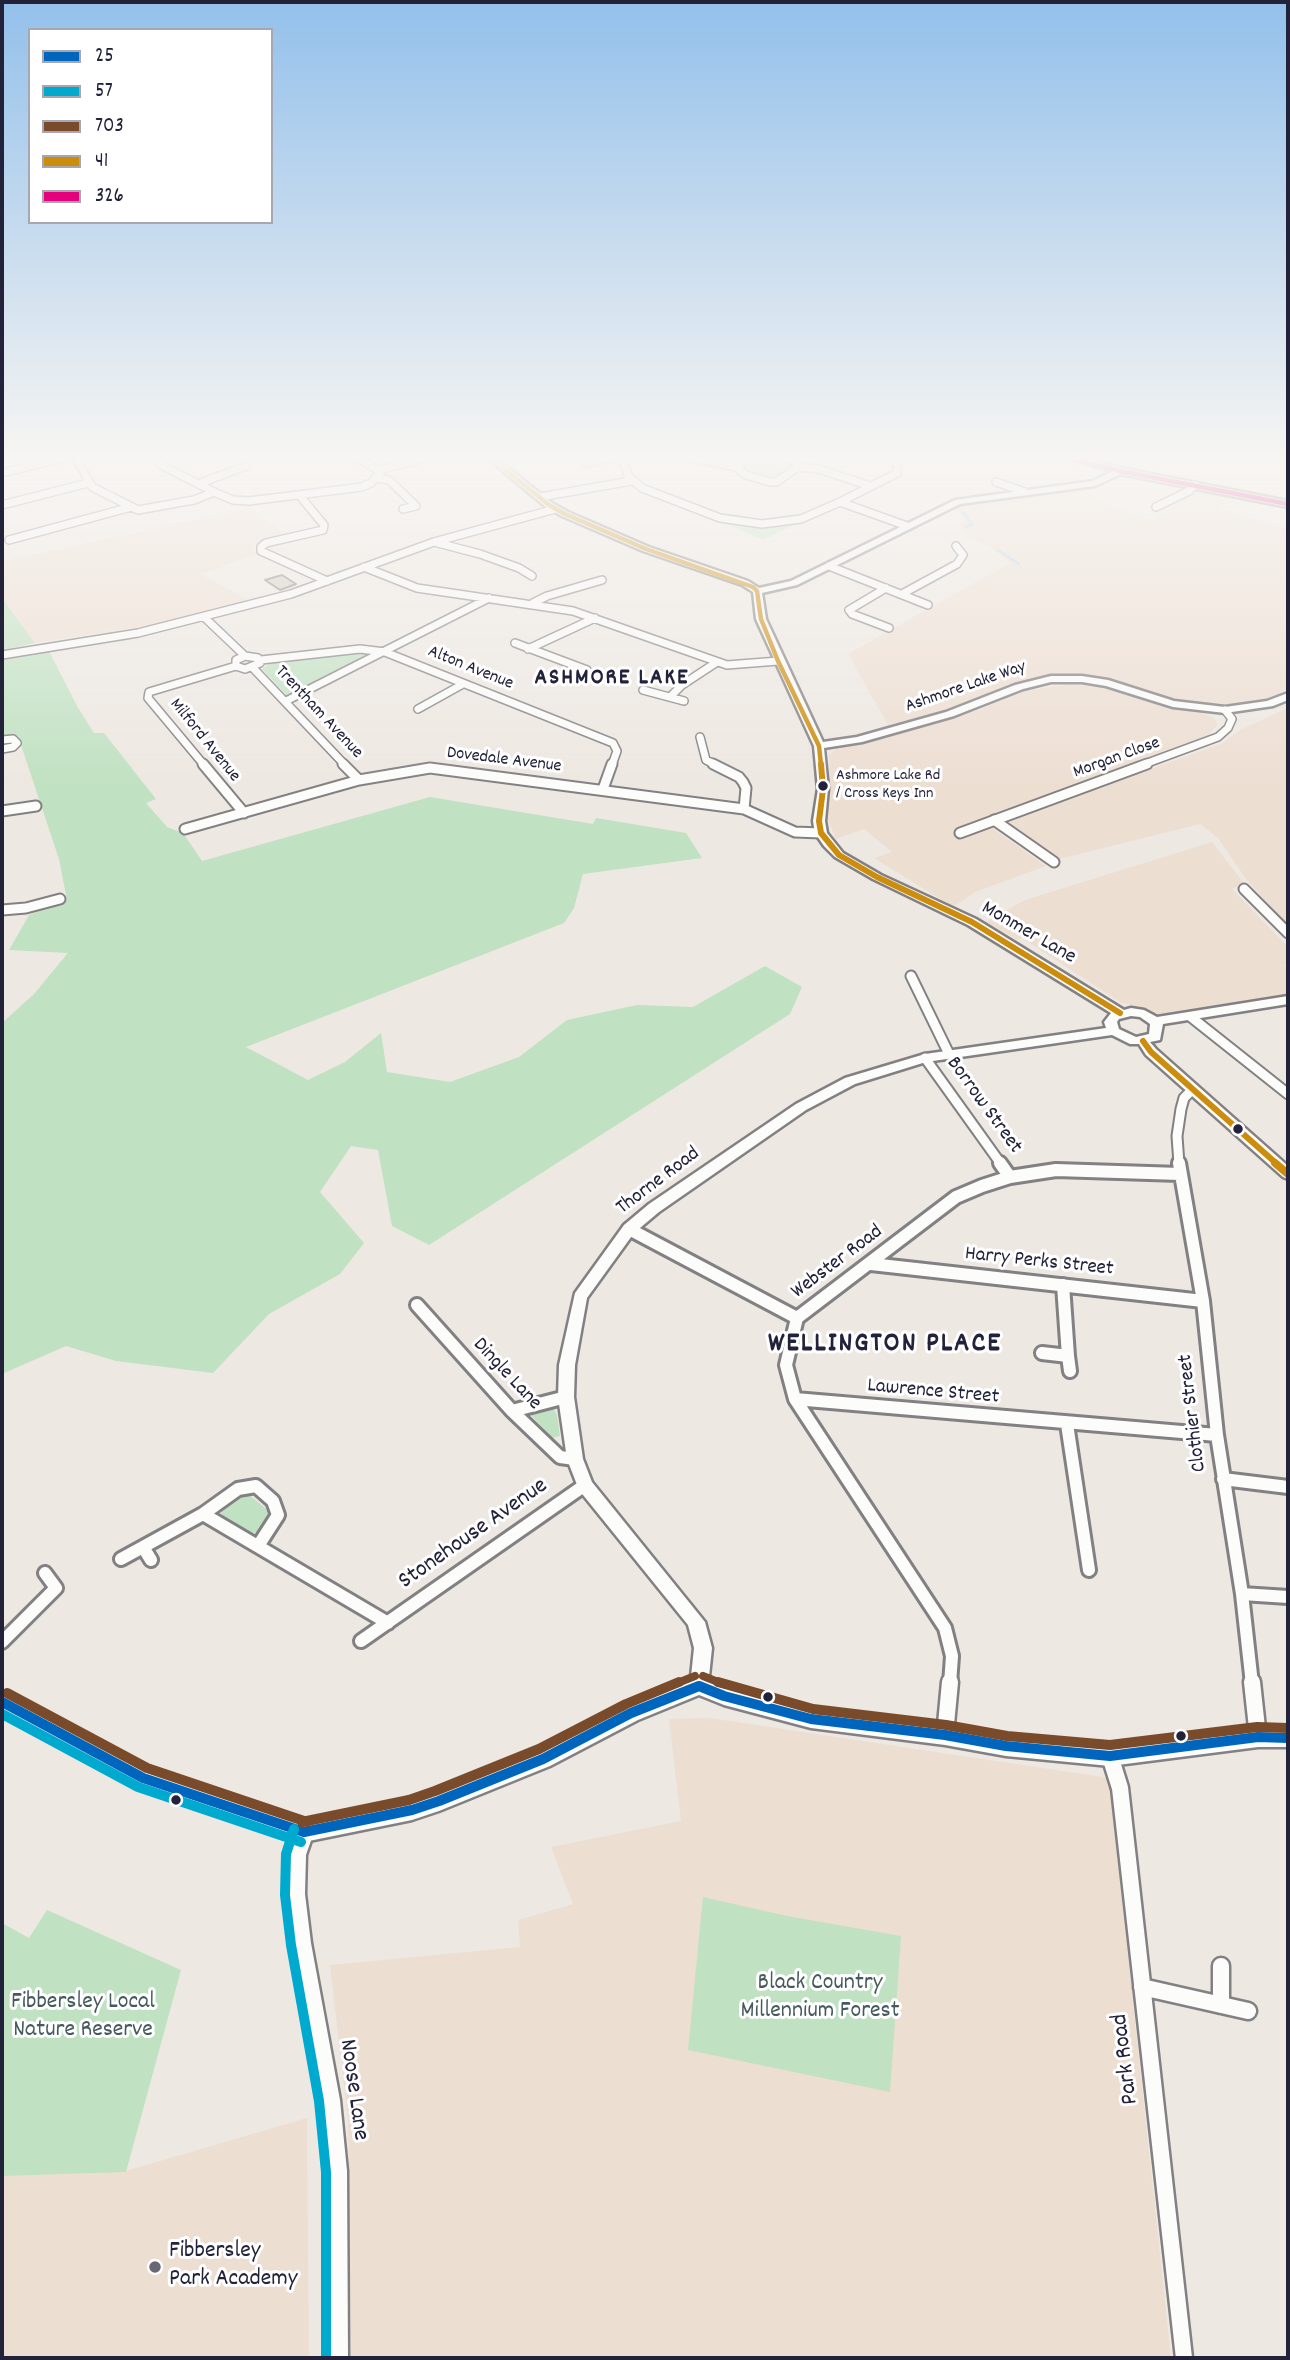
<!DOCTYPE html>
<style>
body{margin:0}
#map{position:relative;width:1290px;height:2360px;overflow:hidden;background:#eee8e2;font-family:Dekko,sans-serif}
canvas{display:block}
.frame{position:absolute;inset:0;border:4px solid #22223b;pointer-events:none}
.legend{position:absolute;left:28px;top:28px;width:245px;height:196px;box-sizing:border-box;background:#fff;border:2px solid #a7a7b1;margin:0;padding:9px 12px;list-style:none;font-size:21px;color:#22223b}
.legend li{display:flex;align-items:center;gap:14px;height:35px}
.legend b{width:35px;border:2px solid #a7a7b1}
</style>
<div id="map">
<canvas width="1290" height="2360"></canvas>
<div class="frame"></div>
<ul class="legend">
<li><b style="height:9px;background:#0065bd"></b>25</li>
<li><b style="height:9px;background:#00a9ce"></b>57</li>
<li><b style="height:9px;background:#7a4b2a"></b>703</li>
<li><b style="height:9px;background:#cc8c0c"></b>41</li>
<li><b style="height:9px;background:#e5007d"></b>326</li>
</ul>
</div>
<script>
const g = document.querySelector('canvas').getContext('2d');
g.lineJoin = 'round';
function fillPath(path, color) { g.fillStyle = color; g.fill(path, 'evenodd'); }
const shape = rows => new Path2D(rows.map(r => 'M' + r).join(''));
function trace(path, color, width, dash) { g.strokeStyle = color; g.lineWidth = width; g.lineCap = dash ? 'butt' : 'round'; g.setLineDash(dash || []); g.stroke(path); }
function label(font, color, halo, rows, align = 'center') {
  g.font = font + ' Dekko,sans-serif'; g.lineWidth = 6; g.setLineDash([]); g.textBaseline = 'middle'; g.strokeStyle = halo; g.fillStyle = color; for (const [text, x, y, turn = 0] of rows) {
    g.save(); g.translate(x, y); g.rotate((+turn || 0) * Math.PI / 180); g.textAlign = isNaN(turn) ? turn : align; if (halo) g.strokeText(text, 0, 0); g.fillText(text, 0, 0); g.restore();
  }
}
const built = shape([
 [1080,488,1113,508,1152,520,1201,489,1229,495,1221,509,1288,529,1288,687,1280,694,1255,703,1225,705,1189,703,1124,684,1077,674,1041,677,1017,682,954,709,888,725,848,654,1010,563,991,548,969,538,958,527,963,519,960,513,950,507,971,501],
 [251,508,286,535,254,545,251,550,259,554,200,574,251,601,157,624,35,643,2,598,2,561],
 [1070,684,1096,686,1171,708,1201,713,1213,717,1218,724,1209,735,962,826,973,833,992,828,1046,866,975,892,953,907,874,858,892,852,864,829,836,839,828,820,830,794,829,755,836,749,902,733,979,710,1024,691],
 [1288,708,1288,926,1246,879,1218,838,1200,824,1059,859,1010,823,1012,819,1223,743,1240,730],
 [1212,842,1244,883,1232,889,1288,947,1288,964,1284,965,1288,970,1288,995,1162,1015,1120,1002,1022,938,1018,940,986,922,1025,900],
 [710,1718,1109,1778,1171,2358,351,2358,348,2121,330,1965,520,1947,518,1920,573,1904,551,1847,681,1821,669,1719],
 [307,2118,309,2358,2,2358,2,2176,126,2171]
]);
const green = shape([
 [752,458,778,458,790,462,795,469,771,481,741,470,741,465],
 [716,519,798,523,763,540],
 [2,598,35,643,2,650],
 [49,651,77,706,94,733,104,733,156,799,146,803,167,827,183,833,202,861,430,797,593,824,596,818,686,833,702,858,583,874,574,908,564,923,246,1047,308,1080,345,1062,381,1033,387,1072,450,1082,519,1057,567,1020,637,1005,693,1007,765,966,802,987,790,1014,429,1245,392,1226,378,1150,351,1146,320,1192,364,1243,340,1274,269,1314,213,1373,116,1361,66,1346,2,1374,2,1023,34,994,68,953,9,950,29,915,67,900,59,859,18,736,2,739,2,659],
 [358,652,383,657,292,701,262,669,270,663],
 [553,1408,557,1415,560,1436,552,1438,531,1415],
 [247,1493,270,1512,266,1526,255,1533,240,1530,221,1515,223,1505,234,1496],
 [703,1897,787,1916,901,1936,890,2092,688,2050],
 [47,1910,181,1970,126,2172,2,2176,2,1923,29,1938]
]);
const stream = shape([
 [963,512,972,524,965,527],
 [998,550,1019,564]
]);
const building = shape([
 [282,575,296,584,280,590,265,580,282,575]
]);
const minorFar3 = shape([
 [76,458,92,487,138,510,194,500,214,492],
 [157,458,161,465,214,492,233,500,249,501,362,487,371,483,383,469,424,458],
 [357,458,380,471],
 [627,458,625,465,628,476,642,488,720,518,762,524,801,519,840,502,897,473,897,458],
 [693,458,736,467,748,458],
 [784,458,794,461,798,467,819,469,870,486],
 [586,463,611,458],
 [736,467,746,475,770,482,776,482,798,467],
 [2,473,63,458],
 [376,478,389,480,416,506,403,509],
 [996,482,1025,492],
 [198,484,246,466],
 [300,496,324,525,323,530,266,543,261,547,261,551,327,581],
 [540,497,631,481],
 [840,502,907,526],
 [2,505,88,483],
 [1156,507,1189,491,1195,485],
 [9,540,131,507],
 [434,542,480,554,519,568,532,576],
 [829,566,928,605],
 [364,567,417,588,573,611,727,665,778,661],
 [886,588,849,610,852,614,889,628],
 [902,594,957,564,963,555,956,546],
 [533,603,547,596,602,580],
 [204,617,245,656],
 [515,643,587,670],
 [528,649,595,618],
 [2,655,138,633,291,594,434,542,555,509],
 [245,656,258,658,260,663,245,669,236,666,236,660,245,656],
 [261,660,360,649,385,652,613,743,617,751,612,765],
 [253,668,345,765],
 [643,690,684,701],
 [670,697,682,685,717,662],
 [286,701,489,598],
 [418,709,463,684],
 [700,737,706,760,716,765],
 [2,740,13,739,17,743,13,747,2,749],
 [204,765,148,698,149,692,236,666],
 [1142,765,1218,737,1228,728,1232,719,1225,710]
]);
const minorFar2 = shape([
 [203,764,244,813],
 [343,764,359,780],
 [713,764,739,777,743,782,746,788,744,809],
 [603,789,612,764],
 [2,811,36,806],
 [994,820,1054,862],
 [185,829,359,780,430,768,744,809,795,832,821,833],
 [960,833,1147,764],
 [1244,889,1288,933],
 [2,910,26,908,60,899],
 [911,976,949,1054],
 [1191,1017,1288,1094],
 [925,1058,1001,1164],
 [1179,1164,1177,1136,1181,1109,1184,1098,1193,1089]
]);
const minorFar1 = shape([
 [1000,1163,1010,1177],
 [1179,1163,1203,1301,1217,1435,1242,1594,1252,1684],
 [629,1229,797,1318],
 [871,1264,1203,1301],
 [417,1305,512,1411,560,1457,575,1459],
 [1042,1353,1068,1356,1063,1285],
 [1068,1356,1070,1371],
 [795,1399,1217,1435],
 [512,1411,566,1397],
 [1067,1424,1089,1570],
 [1223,1479,1288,1487],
 [203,1514,238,1489,256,1486,273,1501,278,1515,258,1546],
 [143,1547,151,1560],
 [121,1559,203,1514,388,1623],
 [1242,1594,1288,1597],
 [361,1641,585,1485],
 [2,1642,56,1588,45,1573],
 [950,1684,952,1656,945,1628,795,1399,786,1365,797,1318,956,1197,982,1186,1010,1177,1056,1170,1180,1174]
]);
const minor = shape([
 [1252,1682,1258,1737],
 [945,1735,950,1682],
 [1110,1756,1120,1788,1184,2358],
 [1221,1966,1221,2005],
 [1142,1987,1248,2011]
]);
const tertiary = shape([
 [487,458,496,458,552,503,568,512,649,547,748,581,759,588,791,581,955,500,1093,481,1117,469,1123,469,1123,473,1095,486,960,504,797,585,762,593,766,619,823,742,857,737,946,712,1015,685,1051,676,1082,676,1108,680,1174,701,1225,707,1267,701,1288,693,1288,700,1273,706,1225,713,1173,707,1106,686,1082,682,1051,682,1023,689,954,716,862,742,824,748,828,789,825,821,827,833,843,853,881,875,976,919,1124,1010,1131,1008,1144,1010,1157,1017,1288,996,1288,1004,1163,1024,1160,1040,1150,1042,1156,1049,1288,1166,1288,1179,1283,1177,1146,1055,1139,1044,1130,1044,1112,1035,926,1062,855,1084,806,1110,659,1212,634,1233,587,1298,575,1365,574,1397,583,1459,592,1482,705,1622,712,1648,708,1686,705,1692,699,1694,693,1692,690,1686,694,1648,688,1625,579,1490,567,1459,558,1397,559,1365,575,1293,624,1225,649,1204,796,1104,845,1078,925,1054,1106,1028,1104,1022,1111,1013,968,925,873,879,835,857,824,846,815,833,813,821,818,789,814,746,756,619,753,592,742,585,643,551,562,516,546,507,487,458],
 [1131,1016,1140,1017,1150,1024,1149,1034,1136,1037,1119,1029,1117,1022,1119,1019,1131,1016],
 [304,1823,311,1825,314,1832,306,1855,305,1894,311,1943,340,2100,347,2171,348,2358,324,2358,325,2171,318,2100,291,1943,285,1894,286,1855,297,1825,304,1823]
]);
const secondary = shape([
 [699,1677,725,1687,811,1710,945,1725,1006,1736,1110,1746,1258,1727,1288,1728,1288,1747,1258,1747,1110,1766,1006,1756,945,1745,811,1728,724,1705,699,1695,638,1720,550,1766,439,1811,412,1820,304,1842,136,1785,2,1713,2,1693,148,1770,304,1822,412,1800,438,1791,536,1752,624,1706,699,1677]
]);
const primary = shape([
 [1069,458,1085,458,1121,468,1288,501,1288,507,1120,474,1069,458]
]);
const bus1 = shape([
 [699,1686,724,1696,811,1719,945,1735,1006,1746,1110,1756,1258,1737,1288,1738],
 [2,1702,143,1778,304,1832],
 [304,1832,412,1810,439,1801,543,1759,631,1713,699,1686]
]);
const bus2 = shape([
 [2,1714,138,1787,301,1842],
 [294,1829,286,1854,285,1895,291,1945,319,2101,326,2172,326,2358]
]);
const bus3Far1 = shape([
 [703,1676,723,1684],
 [675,1684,695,1676]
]);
const bus3 = shape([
 [718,1682,813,1709,946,1725,1007,1736,1110,1745,1257,1727,1288,1728],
 [7,1693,147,1768,307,1822],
 [302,1822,409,1800,435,1791,539,1749,626,1704,679,1682]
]);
const bus4Far2 = shape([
 [491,458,549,505,565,514,646,549,753,587,757,591,761,619,778,661,819,746,821,765]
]);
const bus4Far1 = shape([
 [821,764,823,789,819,821,821,833,839,855,877,877,972,922,1120,1013],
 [1143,1041,1151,1052,1277,1164]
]);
const bus4 = shape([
 [1275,1163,1288,1174]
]);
const bus5 = shape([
 [1074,458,1120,471,1288,504]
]);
const markers = [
 [823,786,6,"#22223b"],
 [1238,1129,6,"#22223b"],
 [768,1697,6,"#22223b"],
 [1181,1736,6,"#22223b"],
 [176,1800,6,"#22223b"],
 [155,2267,7,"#696775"]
];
const farBusnames = [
 ["Ashmore Lake Rd",836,777],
 ["/ Cross Keys Inn",836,795]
];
const farStreetnames = [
 ["Alton Avenue",470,669,22],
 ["Ashmore Lake Way",966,688,-19],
 ["Trentham Avenue",318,713,47],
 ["Milford Avenue",204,741,51],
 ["Morgan Close",1117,759,-20],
 ["Dovedale Avenue",504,761,7]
];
const streetNames = [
 ["Monmer Lane",1028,934,30],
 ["Borrow Street",983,1106,54],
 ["Thorne Road",659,1182,-37],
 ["Webster Road",838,1263,-37],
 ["Harry Perks Street",1039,1263,6],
 ["Dingle Lane",506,1375,47],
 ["Lawrence Street",933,1393,5],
 ["Clothier Street",1194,1413,-97]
];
const farDistrictnames = [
 ["ASHMORE LAKE",612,680]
];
const nearStreetnames = [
 ["Stonehouse Avenue",474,1535,-35],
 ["Park Road",1127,2059,-97],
 ["Noose Lane",352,2090,82]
];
const nearParknames = [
 ["Black Country",820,1985],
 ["Millennium Forest",820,2013],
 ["Fibbersley Local",83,2004],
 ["Nature Reserve",83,2032]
];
const nearPoinames = [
 ["Fibbersley",169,2253],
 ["Park Academy",169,2281]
];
const districtNames = [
 ["WELLINGTON PLACE",885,1346]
];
fillPath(built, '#edded2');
fillPath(green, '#c0e1c2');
trace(stream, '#b3d2ef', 2.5);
fillPath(building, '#d5cac0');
trace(building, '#828082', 2);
trace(minorFar3, '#828082', 10);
trace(minorFar2, '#828082', 13);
trace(minorFar1, '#828082', 18);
trace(minor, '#828082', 21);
trace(tertiary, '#828082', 5);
trace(secondary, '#828082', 5);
trace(primary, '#828082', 5);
trace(minorFar3, '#fcfcfb', 7);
trace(minorFar2, '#fcfcfb', 9);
trace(minorFar1, '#fcfcfb', 12);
trace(minor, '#fcfcfb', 16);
fillPath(tertiary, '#fcfcfb');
fillPath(secondary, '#fcfcfb');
fillPath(primary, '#f1ede6');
trace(bus1, '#0065bd', 10);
trace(bus2, '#00a9ce', 10);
trace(bus3Far1, '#7a4b2a', 8);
trace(bus3, '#7a4b2a', 10);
trace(bus4Far2, '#cc8c0c', 4.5);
trace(bus4Far1, '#cc8c0c', 6);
trace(bus4, '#cc8c0c', 8);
trace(bus5, '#e5007d', 4.5);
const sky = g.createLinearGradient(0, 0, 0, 788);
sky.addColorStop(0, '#93c0eb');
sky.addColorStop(0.58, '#f7f5f2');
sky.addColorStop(1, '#f7f5f200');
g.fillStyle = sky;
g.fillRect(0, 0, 1290, 788);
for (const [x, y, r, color] of markers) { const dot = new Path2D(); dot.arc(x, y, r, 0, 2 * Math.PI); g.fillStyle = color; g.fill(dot); trace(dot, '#fff', 2.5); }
label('16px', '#22223b', '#fff', farBusnames, 'left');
label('18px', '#22223b', '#fff', farStreetnames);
label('21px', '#22223b', '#fff', streetNames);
g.letterSpacing = '2px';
label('bold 23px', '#22223b', '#fff', farDistrictnames);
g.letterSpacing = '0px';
label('24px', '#22223b', '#fff', nearStreetnames);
label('24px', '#465a5b', '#fff', nearParknames);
label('24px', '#22223b', '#fff', nearPoinames, 'left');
g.letterSpacing = '2px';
label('bold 28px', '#22223b', '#fff', districtNames);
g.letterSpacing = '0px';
</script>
